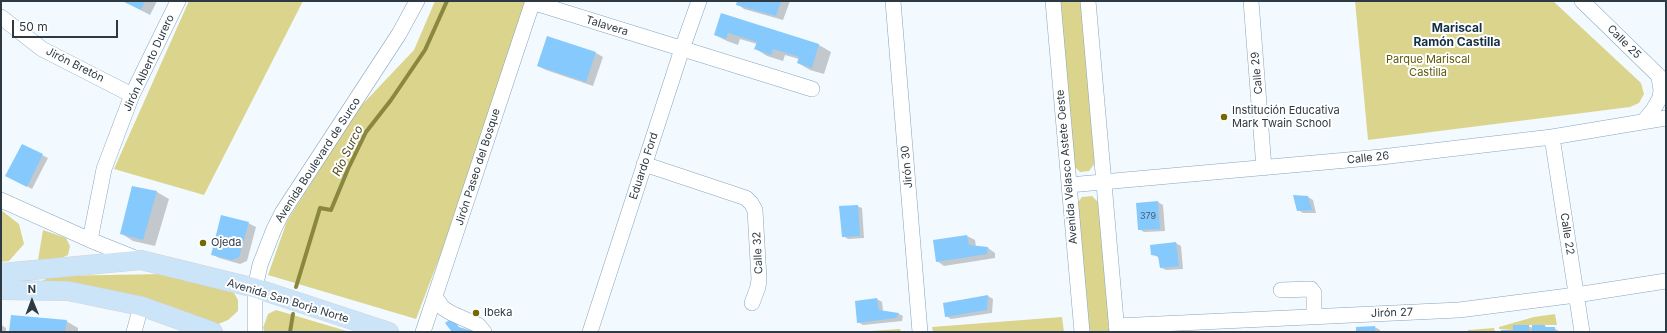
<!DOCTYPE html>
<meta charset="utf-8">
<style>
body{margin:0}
#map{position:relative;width:1667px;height:333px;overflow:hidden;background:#f3faff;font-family:Inter,sans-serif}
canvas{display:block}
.frame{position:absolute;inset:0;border:2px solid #2d3a44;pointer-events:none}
.north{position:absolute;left:12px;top:281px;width:40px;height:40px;-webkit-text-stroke:3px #fff;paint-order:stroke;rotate:359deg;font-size:11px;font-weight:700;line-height:16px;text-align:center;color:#2d3a44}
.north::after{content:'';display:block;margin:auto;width:14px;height:18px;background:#2d3a44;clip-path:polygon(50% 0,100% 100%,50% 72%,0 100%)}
.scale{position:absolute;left:12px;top:20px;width:106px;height:18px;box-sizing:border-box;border:2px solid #2d3a44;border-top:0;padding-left:5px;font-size:12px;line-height:14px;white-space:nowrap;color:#2d3a44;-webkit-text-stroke:3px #fff;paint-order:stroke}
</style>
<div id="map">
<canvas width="1667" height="333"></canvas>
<div class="frame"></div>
<div class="north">N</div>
<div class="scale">50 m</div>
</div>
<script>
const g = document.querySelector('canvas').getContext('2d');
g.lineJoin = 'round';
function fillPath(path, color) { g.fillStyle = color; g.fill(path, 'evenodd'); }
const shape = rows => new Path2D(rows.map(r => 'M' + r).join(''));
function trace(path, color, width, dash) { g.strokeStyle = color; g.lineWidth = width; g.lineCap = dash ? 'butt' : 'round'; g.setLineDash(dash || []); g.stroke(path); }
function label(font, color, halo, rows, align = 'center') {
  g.font = font + ' Inter,sans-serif'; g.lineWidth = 4; g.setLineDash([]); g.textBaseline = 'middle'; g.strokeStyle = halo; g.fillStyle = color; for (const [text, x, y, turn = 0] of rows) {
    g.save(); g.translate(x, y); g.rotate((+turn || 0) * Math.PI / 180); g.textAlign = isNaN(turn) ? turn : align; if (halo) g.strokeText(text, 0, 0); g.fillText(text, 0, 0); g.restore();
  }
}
const green = shape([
 [189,1,303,1,204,195,114,169],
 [435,1,528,1,446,240,416,319,268,275,287,221,359,108,414,50],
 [1060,1,1082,1,1095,163,1089,171,1080,172,1074,166],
 [1355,1,1553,1,1641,83,1644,94,1639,103,1630,107,1368,140],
 [1092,196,1099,203,1110,332,1088,332,1076,205,1082,197],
 [1,210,19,224,24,244,9,261,1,262],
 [43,230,66,238,70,246,68,255,59,259,38,260],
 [164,274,233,291,238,300,238,311,228,320,216,325,38,284,50,276],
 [276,310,350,332,265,332,263,328,268,314],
 [1555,314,1557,325,1513,325,1513,330,1499,329,1499,327,1534,317],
 [1062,317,1064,332,933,332,932,327],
 [1494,328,1495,332,1468,332,1468,330],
 [900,329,901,332,856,332]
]);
const shadow = shape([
 [123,1,157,1,150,15],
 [739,1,790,1,783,20,744,9,737,4],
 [721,14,819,45,831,52,824,74,810,70,798,63,799,59,785,55,783,61,767,56,756,49,757,44,740,39,738,45,727,41,715,35],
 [596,53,603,57,593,86,546,70,538,66],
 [22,145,48,158,32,189,12,178],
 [132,187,157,192,169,199,155,246,133,241,122,234],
 [1308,197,1313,200,1316,213,1303,213,1298,210],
 [1158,202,1163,205,1165,231,1144,232,1139,229],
 [857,206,862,208,864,238,848,239,843,236],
 [248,223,256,227,247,261,240,264,219,258,212,254],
 [967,236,975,240,976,247,988,248,995,253,995,258,944,266,937,261,934,241],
 [1176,243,1181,246,1183,269,1166,270,1160,267,1160,258,1152,254],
 [988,296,993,299,992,313,951,319,946,316],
 [877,299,882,302,883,311,899,314,903,316,902,321,863,325,858,322,856,302],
 [66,321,78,328,78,332,11,332],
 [1,325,6,328,6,332,1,332],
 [1528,326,1533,328,1545,326,1548,328,1554,328,1560,332,1502,332,1514,331],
 [1375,327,1380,330,1380,332,1357,332]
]);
const stream = shape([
 [296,287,320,208,331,210,348,169,366,132,391,100,425,50,447,1],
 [290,332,293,314]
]);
const building = shape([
 [122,1,145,1,141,10],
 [737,1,781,1,776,16,736,5],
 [721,13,819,44,812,68,797,63,799,57,773,49,771,55,754,49,757,42,728,33,726,39,714,35],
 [547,36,596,52,586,82,537,66],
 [22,144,43,154,27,187,5,176],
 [132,186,157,191,143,240,120,234],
 [1293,195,1308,196,1312,210,1297,211],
 [1158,201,1160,229,1138,230,1136,203],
 [858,205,860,236,842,237,839,206],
 [221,215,249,222,239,257,232,260,211,255],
 [967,235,969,245,988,247,987,254,936,262,933,240],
 [1176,242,1179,266,1160,268,1158,256,1151,255,1150,245],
 [988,295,987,310,945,317,943,303],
 [877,298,879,310,899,313,896,318,857,323,855,301],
 [11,315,67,320,65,332,9,332],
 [452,318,459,327,476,332,452,332,445,323],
 [1513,325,1529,325,1529,332,1501,332,1501,330,1513,330],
 [1532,325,1545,325,1545,327,1555,327,1555,332,1532,332],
 [1375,326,1375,332,1356,332,1356,327]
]);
const minor = shape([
 [893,1,920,332],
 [1053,1,1082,332],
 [1088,1,1117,332],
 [1251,1,1264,168],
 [1582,1,1666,83],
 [532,2,812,89],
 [1,17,42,49,132,95],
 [1644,121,1653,110,1660,98,1661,90,1659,78],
 [1552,137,1582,332],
 [644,164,746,198,751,203,755,210,759,279,758,287,752,303],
 [1069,185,1381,157,1552,137,1666,118],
 [1,200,90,240,140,260],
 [90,240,104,169,132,95,178,1],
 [1281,290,1311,289,1314,293,1314,316],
 [435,297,443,308,451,313,478,325,484,332],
 [1116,326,1459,310,1576,295,1666,281],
 [134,332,141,306],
 [255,332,255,288,260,265,274,229,282,213,399,34,417,1],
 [423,332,533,1],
 [590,332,682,49,699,1]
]);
const major = shape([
 [1,273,141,260,255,288,389,332],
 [1,290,68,291,141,306,213,332]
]);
const markers = [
 [1224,117,4,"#736a03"],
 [203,243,4,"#736a03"],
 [476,313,4,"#736a03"]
];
const numberNames = [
 ["379",1148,216]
];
const streetNames = [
 ["Talavera",607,26,17],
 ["Calle 25",1624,42,45],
 ["Jirón Alberto Durero",149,63,-65],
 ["Jirón Bretón",75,65,27],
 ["Calle 29",1257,73,-95],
 ["Calle 26",1368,158,-6],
 ["Avenida Boulevard de Surco",318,160,-57],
 ["Eduardo Ford",644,166,-72],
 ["Jirón Paseo del Bosque",478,167,-72],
 ["Jirón 30",907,167,-95],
 ["Avenida Velasco Astete Oeste",1067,167,-95],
 ["Calle 22",1567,234,81],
 ["Calle 32",758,253,-93],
 ["Avenida San Borja Norte",288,301,17],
 ["Jirón 27",1392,313,-2]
];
const parkNames = [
 ["Parque Mariscal",1428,60],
 ["Castilla",1428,73]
];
const poiNames = [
 ["Institución Educativa",1232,111],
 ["Mark Twain School",1232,124],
 ["Ojeda",211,243],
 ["Ibeka",484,313]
];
const neighbourhoodNames = [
 ["Mariscal",1457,28],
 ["Ramón Castilla",1457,42]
];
const waterNames = [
 ["Río Surco",348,151,-64]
];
fillPath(green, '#dad48d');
fillPath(shadow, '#0003');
trace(stream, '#8a8740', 4);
fillPath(building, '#86c9fd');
trace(minor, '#86a5bd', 16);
trace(major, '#d1d4d6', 20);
trace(minor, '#fff', 15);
trace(major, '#cbe4f8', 19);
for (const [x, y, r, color] of markers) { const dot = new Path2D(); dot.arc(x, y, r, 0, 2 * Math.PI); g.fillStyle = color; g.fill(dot); trace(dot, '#fff', 1.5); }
label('9px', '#435e72', null, numberNames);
label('11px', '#2d3a44', '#fff', streetNames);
label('11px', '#5f5806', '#fff', parkNames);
label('11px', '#2d3a44', '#fff', poiNames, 'left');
label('bold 12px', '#143044', '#fff', neighbourhoodNames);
label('italic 12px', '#4e4a1f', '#fff', waterNames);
</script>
